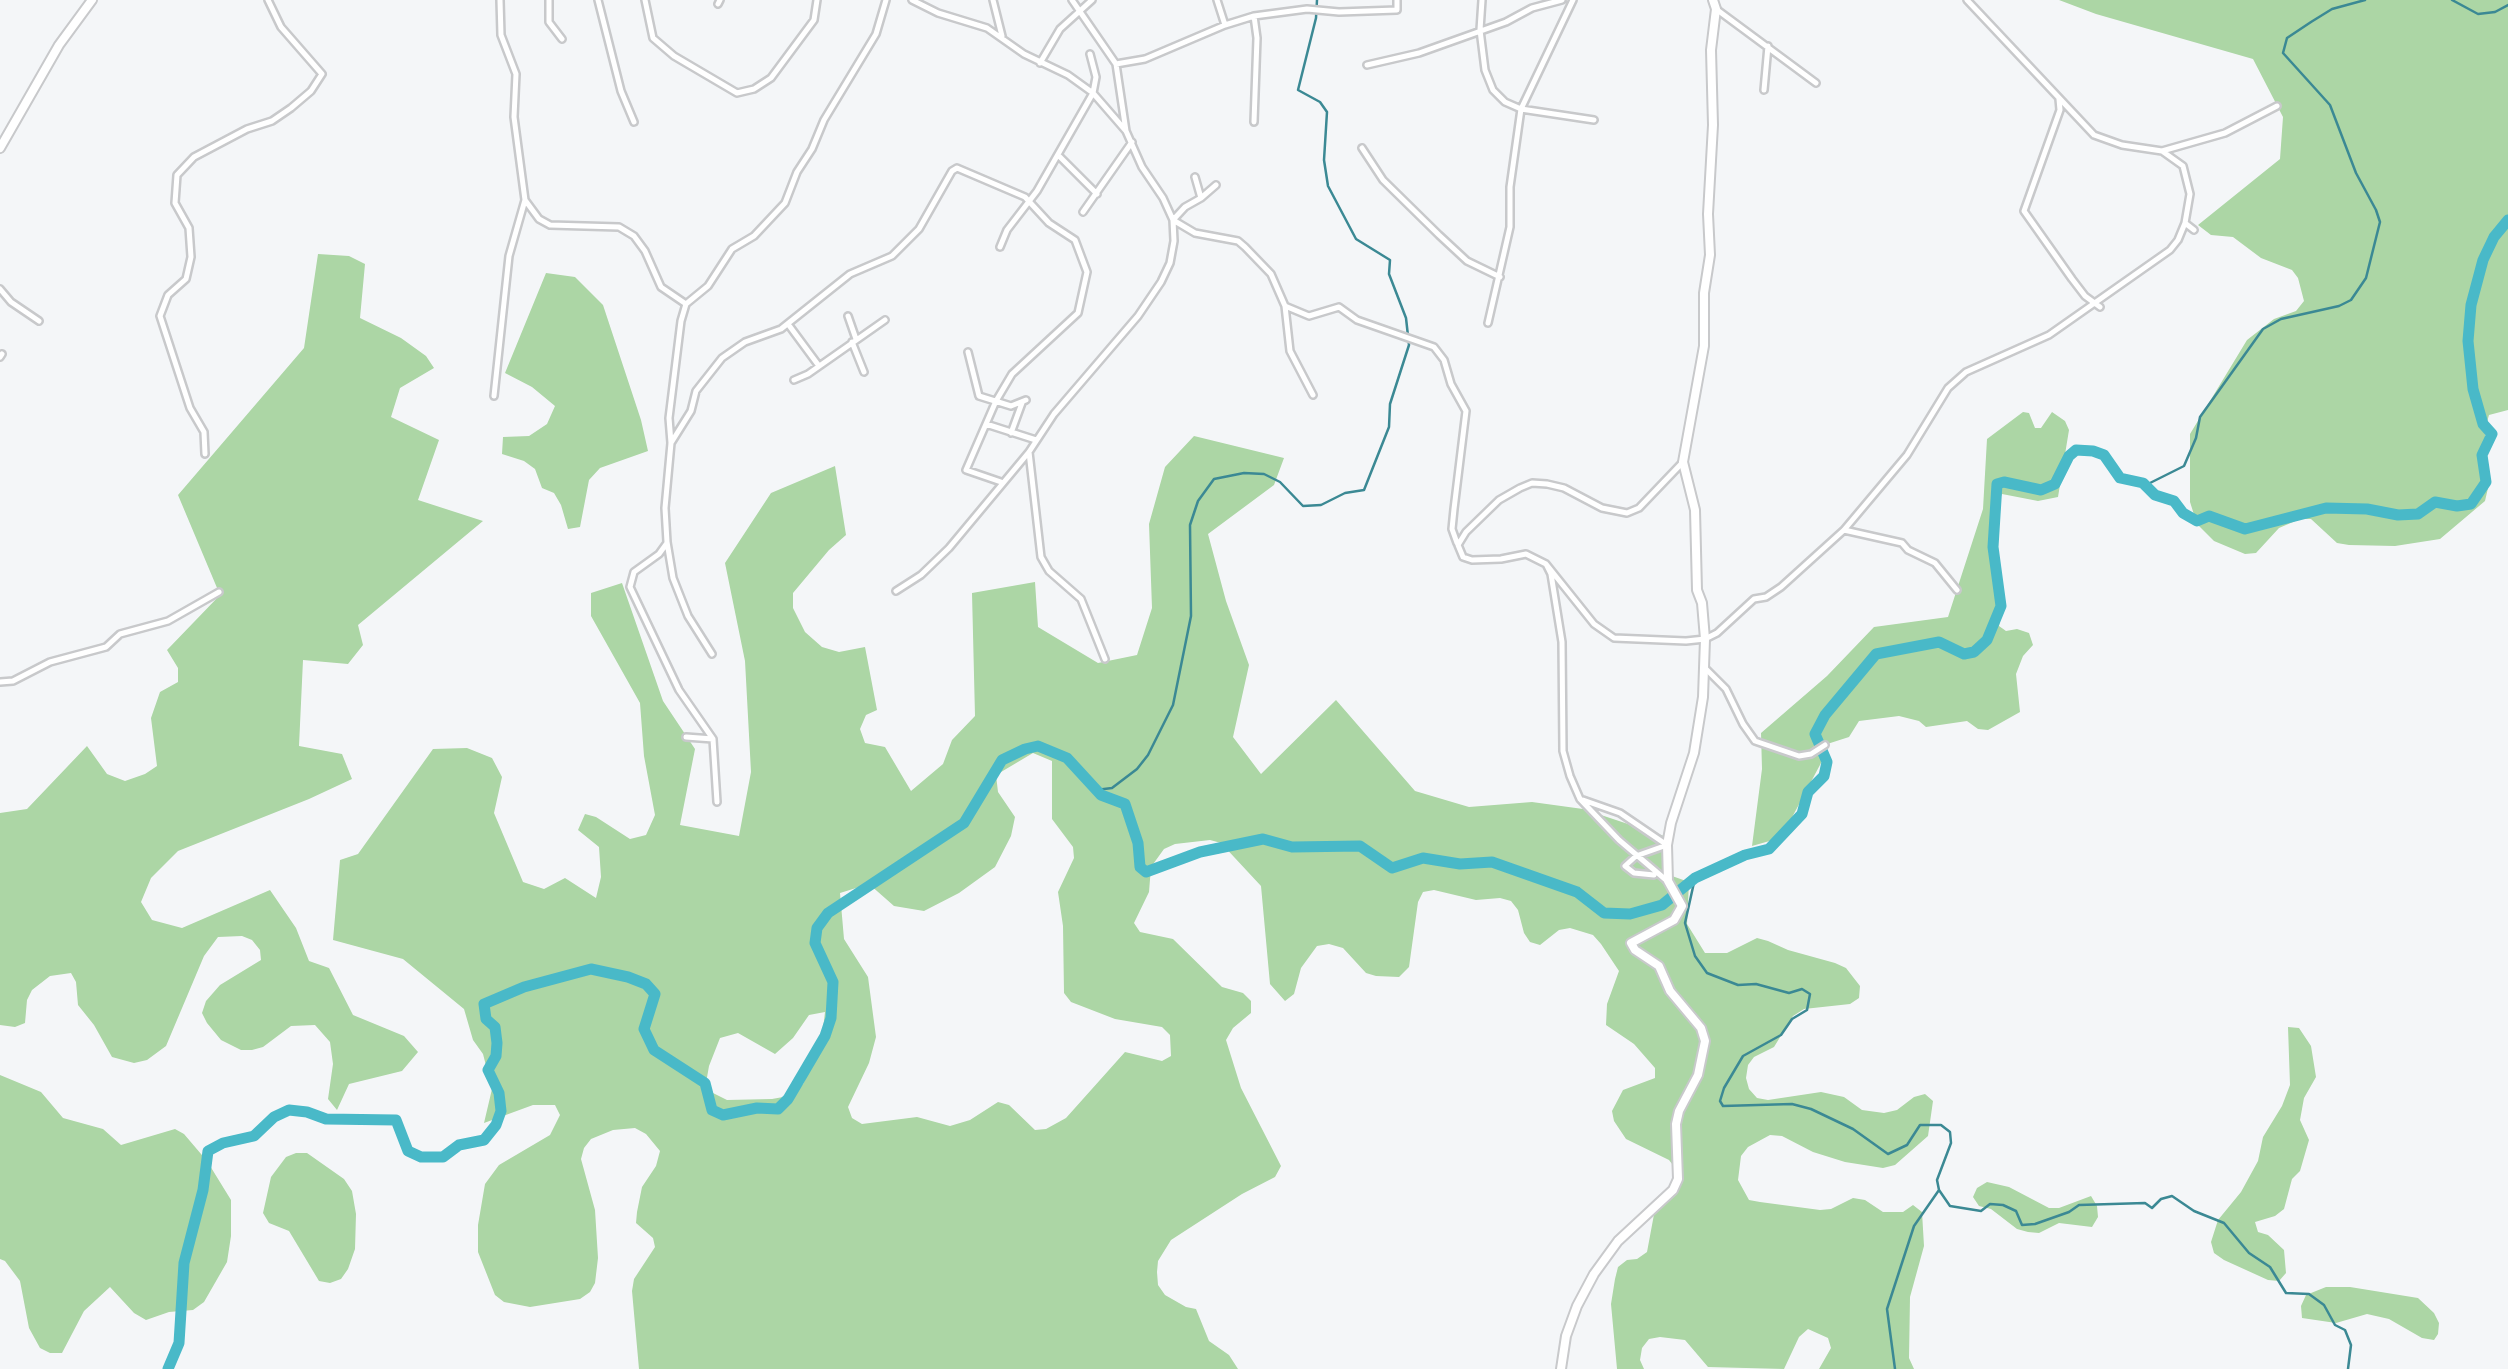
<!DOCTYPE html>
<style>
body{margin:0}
canvas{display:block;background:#f4f6f8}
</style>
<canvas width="2508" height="1369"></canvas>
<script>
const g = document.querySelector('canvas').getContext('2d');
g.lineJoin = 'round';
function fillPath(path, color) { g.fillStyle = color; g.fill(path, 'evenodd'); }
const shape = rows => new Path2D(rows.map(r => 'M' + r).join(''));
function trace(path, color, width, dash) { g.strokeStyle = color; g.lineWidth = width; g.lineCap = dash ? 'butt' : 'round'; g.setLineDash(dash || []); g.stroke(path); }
const green = shape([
 [2059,0,2508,0,2508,410,2489,415,2485,429,2488,488,2485,501,2440,539,2395,546,2349,545,2337,543,2311,519,2300,519,2279,528,2256,553,2245,554,2214,541,2197,524,2190,502,2190,434,2247,340,2274,319,2296,311,2304,301,2298,278,2292,270,2261,258,2233,237,2211,235,2198,225,2280,159,2283,117,2253,59,2096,14],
 [318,254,349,256,365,264,360,318,401,338,426,356,434,368,400,388,391,417,439,440,418,500,483,521,358,625,363,645,348,664,303,660,299,746,342,754,352,779,309,799,178,851,151,878,141,902,152,920,182,928,270,890,296,928,309,961,329,968,353,1015,404,1036,418,1052,402,1071,349,1084,337,1110,328,1099,333,1064,330,1042,315,1025,291,1026,263,1047,252,1050,241,1050,221,1040,207,1023,202,1013,206,1001,220,985,261,960,260,950,252,940,242,936,218,937,204,956,166,1046,147,1060,134,1063,112,1057,94,1025,78,1005,76,982,71,973,50,976,32,990,27,1000,25,1023,15,1027,0,1025,0,813,27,809,87,746,107,774,125,781,145,774,157,766,151,718,160,692,178,682,178,668,167,650,220,595,178,495,304,348],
 [546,273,575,277,603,305,641,420,648,451,600,468,589,480,580,527,568,529,561,505,554,493,542,488,535,469,524,461,502,454,503,437,529,436,547,424,555,406,532,387,505,373],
 [2023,412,2029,413,2035,428,2041,428,2052,412,2065,421,2069,430,2058,497,2038,501,2002,494,1997,506,1997,557,2004,598,1999,626,2006,631,2017,629,2029,633,2033,645,2023,656,2016,674,2020,712,1988,730,1978,729,1967,721,1926,727,1919,721,1899,716,1859,721,1849,737,1821,746,1821,763,1789,823,1773,840,1752,846,1762,769,1761,733,1827,676,1874,627,1948,617,1983,509,1987,439],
 [1194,436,1284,458,1274,485,1208,534,1226,601,1249,665,1233,737,1261,774,1336,700,1415,791,1469,807,1532,802,1583,809,1670,838,1667,868,1672,876,1689,882,1687,924,1705,953,1727,953,1757,938,1768,941,1788,950,1835,963,1846,968,1860,986,1859,998,1850,1004,1804,1009,1793,1016,1774,1047,1754,1057,1748,1065,1746,1078,1749,1089,1757,1098,1768,1100,1821,1092,1844,1097,1862,1110,1884,1113,1897,1110,1914,1097,1925,1094,1933,1101,1928,1136,1895,1165,1883,1168,1845,1162,1813,1152,1782,1136,1770,1135,1748,1147,1741,1156,1738,1180,1749,1200,1760,1202,1820,1210,1831,1209,1853,1198,1865,1200,1883,1212,1903,1212,1913,1205,1922,1212,1924,1246,1910,1297,1909,1358,1914,1369,1819,1369,1831,1348,1828,1338,1808,1329,1799,1337,1784,1369,1708,1367,1685,1340,1660,1337,1649,1339,1642,1348,1640,1360,1644,1369,1617,1369,1611,1304,1615,1279,1618,1267,1627,1260,1637,1259,1647,1252,1655,1209,1675,1182,1676,1169,1669,1160,1626,1139,1614,1121,1612,1111,1623,1090,1655,1078,1655,1068,1634,1044,1606,1025,1607,1004,1619,971,1601,944,1593,935,1570,928,1559,930,1540,945,1530,942,1524,933,1518,910,1511,901,1500,898,1476,900,1434,890,1423,892,1418,902,1409,967,1399,977,1376,976,1366,973,1343,948,1329,944,1317,946,1301,968,1294,994,1285,1001,1270,984,1261,886,1221,843,1210,840,1175,844,1164,849,1151,867,1149,892,1134,923,1140,932,1173,939,1222,987,1243,993,1251,1001,1251,1013,1233,1028,1226,1040,1241,1088,1281,1166,1275,1177,1242,1194,1171,1240,1158,1261,1157,1272,1158,1285,1165,1295,1186,1307,1196,1309,1209,1341,1229,1355,1238,1369,639,1369,632,1291,634,1279,655,1247,653,1238,636,1223,637,1212,642,1187,656,1166,660,1151,646,1134,635,1128,613,1130,591,1139,584,1148,581,1159,595,1210,598,1258,595,1283,590,1292,580,1299,530,1307,504,1302,495,1295,478,1252,478,1225,485,1184,499,1165,550,1135,560,1115,555,1105,533,1105,484,1123,492,1089,483,1054,473,1040,464,1009,403,959,333,940,340,860,358,854,433,749,467,748,492,758,502,777,494,813,523,882,544,889,565,878,596,898,601,877,599,847,578,830,585,814,596,817,630,839,646,835,655,815,644,756,640,703,591,616,591,593,622,583,663,701,695,749,680,825,739,836,751,772,745,661,725,563,771,493,835,466,846,535,829,550,793,593,793,608,805,632,822,647,839,652,865,647,877,710,866,715,860,729,865,743,885,747,911,791,943,764,952,740,975,716,972,593,1035,582,1038,627,1098,663,1137,655,1152,608,1149,524,1165,467],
 [1033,753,1052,761,1052,819,1073,847,1074,858,1058,892,1063,926,1064,993,1071,1002,1115,1019,1162,1027,1170,1035,1171,1056,1162,1061,1125,1052,1066,1118,1046,1129,1035,1130,1009,1105,998,1102,970,1120,950,1126,917,1117,862,1124,852,1118,848,1107,869,1063,876,1037,868,977,844,939,840,893,869,884,894,906,924,911,959,893,995,867,1011,836,1015,817,998,792,996,775],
 [825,1012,821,1046,803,1084,783,1097,772,1099,727,1100,705,1089,709,1066,720,1038,738,1033,775,1054,793,1038,809,1015],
 [2288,1027,2299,1028,2311,1046,2316,1077,2304,1098,2300,1120,2309,1140,2300,1171,2292,1179,2284,1209,2275,1216,2255,1222,2258,1232,2268,1235,2284,1250,2286,1273,2279,1281,2268,1280,2224,1260,2214,1253,2211,1242,2218,1220,2241,1192,2258,1161,2263,1137,2282,1106,2290,1085],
 [0,1075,41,1092,63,1118,103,1129,121,1145,175,1129,184,1134,207,1161,231,1200,231,1236,227,1262,204,1302,193,1310,169,1312,146,1320,134,1313,110,1287,84,1311,62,1353,50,1353,40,1348,29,1328,20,1281,5,1261,0,1259],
 [296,1153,307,1153,344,1179,352,1191,356,1214,355,1249,348,1269,341,1279,330,1283,319,1281,289,1231,269,1223,263,1213,271,1177,286,1157],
 [1987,1182,2009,1187,2049,1208,2059,1208,2091,1196,2097,1206,2098,1217,2092,1227,2059,1223,2039,1233,2028,1232,2017,1229,1991,1209,1979,1206,1973,1197,1977,1188],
 [2326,1287,2350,1287,2418,1298,2434,1313,2439,1323,2438,1334,2434,1340,2422,1338,2389,1319,2367,1314,2336,1323,2302,1318,2301,1306,2306,1295]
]);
const stream = shape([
 [2452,0,2478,14,2495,12,2508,5],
 [2146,485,2184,466,2196,438,2200,417,2263,329,2281,319,2339,306,2351,300,2366,278,2380,222,2376,210,2356,173,2330,105,2283,53,2287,38,2311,22,2332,9,2365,0],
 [1096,790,1112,788,1137,769,1148,755,1173,705,1191,616,1190,525,1198,501,1214,479,1244,473,1264,474,1280,482,1303,506,1321,505,1345,493,1364,490,1389,427,1390,404,1409,345,1406,318,1389,274,1390,260,1356,239,1328,186,1324,160,1327,112,1320,102,1298,90,1316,18,1317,0],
 [1695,878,1685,923,1695,956,1707,973,1738,985,1756,984,1789,993,1802,989,1810,994,1807,1010,1792,1019,1781,1035,1743,1056,1724,1088,1720,1101,1723,1106,1792,1104,1811,1109,1853,1129,1888,1154,1907,1145,1920,1125,1941,1125,1950,1132,1951,1143,1937,1180,1939,1190,1950,1206,1981,1211,1990,1204,2003,1205,2016,1211,2022,1225,2035,1224,2069,1212,2079,1205,2145,1203,2152,1208,2161,1199,2172,1196,2194,1211,2224,1223,2249,1253,2270,1267,2286,1293,2309,1294,2324,1305,2335,1325,2345,1330,2351,1345,2348,1369],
 [1895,1369,1887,1309,1914,1226,1939,1190]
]);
const river = shape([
 [168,1369,179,1343,184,1263,203,1190,208,1151,223,1143,254,1136,274,1117,289,1110,307,1112,326,1119,396,1120,408,1151,421,1157,443,1157,459,1145,484,1140,496,1125,501,1111,499,1093,488,1070,496,1056,497,1043,495,1027,486,1019,484,1004,524,987,591,969,628,977,646,984,655,994,644,1029,654,1050,705,1083,712,1110,723,1115,757,1108,778,1109,788,1099,825,1036,831,1018,833,982,815,943,817,928,828,913,964,823,1002,760,1025,749,1038,746,1067,758,1101,795,1125,804,1138,843,1140,867,1146,872,1200,852,1263,839,1292,847,1360,846,1392,868,1423,858,1460,864,1492,862,1577,892,1604,913,1630,914,1662,905,1695,878,1745,855,1769,849,1802,814,1808,792,1824,776,1827,762,1815,734,1825,715,1876,654,1939,642,1964,654,1974,652,1987,640,2001,606,1993,547,1997,484,2004,482,2041,490,2055,484,2069,456,2076,450,2093,451,2104,455,2120,478,2143,483,2155,495,2174,501,2183,513,2197,521,2209,516,2245,529,2326,508,2367,509,2398,515,2418,514,2435,502,2457,506,2471,504,2486,482,2482,455,2492,434,2483,424,2473,389,2468,341,2471,305,2483,260,2494,237,2508,220]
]);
const minor = shape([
 [500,0,501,35,516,74,514,117,525,200,539,219,550,225,619,227,634,236,645,251,661,287,686,304],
 [549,0,549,22,562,39],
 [598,0,621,91,634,122],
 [645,0,653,38,674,56,737,93,754,89,771,78,814,20,817,0],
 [993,0,1002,36],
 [1072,0,1116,64,1126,131],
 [1217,0,1225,25],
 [1482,0,1480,30,1485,70,1493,90,1505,102,1521,109,1594,120],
 [1967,0,2094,135,2122,145,2162,151,2183,166,2190,194,2185,223,2194,230],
 [718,4,720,0],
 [1716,9,1816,83],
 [1254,16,1257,38,1254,122],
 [1040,63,1060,29,1092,0],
 [1116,64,1145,59,1225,25,1254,16,1307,9,1339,12,1397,10,1397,0],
 [1367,65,1419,53,1506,22,1532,8,1562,0],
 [1764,90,1768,46],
 [2059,99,2060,110,2024,211,2072,279,2085,296,2100,307],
 [1362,148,1383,180,1439,235,1467,261,1500,277],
 [2162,151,2225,133,2277,106],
 [1058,155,1097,194],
 [1195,177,1201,198,1185,207,1173,220,1195,233,1238,241,1245,247,1271,274,1285,306,1309,316,1339,307,1357,320,1434,347,1444,360,1451,384,1466,411,1454,509,1452,529,1457,543],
 [1201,198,1216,185],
 [1083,212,1132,142],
 [1000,247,1007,230,1037,191,1093,93,1096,77,1090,54],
 [0,289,11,302,39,321],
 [1285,306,1290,351,1313,395],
 [848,316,856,339],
 [1488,323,1510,227,1510,187,1521,109,1573,0],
 [788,324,819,366],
 [852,342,864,372],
 [968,352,979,396,1011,406,1026,400],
 [0,357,2,354],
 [794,380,808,374,885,320],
 [494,396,509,256,525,200],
 [986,424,1036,440],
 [1011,433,1022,403],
 [671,443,691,411,696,391,722,358,745,342,781,329,850,274,892,256,919,229,952,171,957,168,1025,197,1049,223,1075,240,1087,272,1078,313,1012,374,996,401,966,470,1001,482],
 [1029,452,1041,557,1049,571,1081,599,1105,659],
 [205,454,204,432,190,408,160,316,168,295,186,279,191,257,189,228,175,203,177,175,194,157,247,129,272,121,291,108,311,91,322,74,281,27,268,0],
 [1844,530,1902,543,1908,550,1935,563,1957,590],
 [667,543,659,554,634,572,630,587,679,690,713,739,717,802],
 [1546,564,1594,624,1614,638,1686,641,1705,639,1717,633,1754,599,1766,597,1781,587,1844,530,1907,455,1948,388,1966,372,2049,335,2170,250,2178,240,2185,223],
 [896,591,921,575,949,548,1029,452,1054,414,1138,316,1161,282,1170,263,1174,241,1173,220,1163,198,1142,167,1126,131,1093,93,1068,75,1024,54,987,28,938,13,912,0],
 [712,654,688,616,673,578,667,542,665,508,671,443,669,418,681,321,686,304,708,286,732,249,754,236,785,203,797,172,812,149,824,120,876,34,886,0],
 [1705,668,1726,689,1743,724,1755,741,1799,756,1811,754,1825,745],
 [0,682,13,681,50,662,106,647,120,634,168,621,219,592],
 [686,737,713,739],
 [1583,800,1620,813,1667,845],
 [1654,875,1634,873,1625,866,1636,856,1667,845],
 [1666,880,1619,840,1580,799,1570,776,1563,751,1562,642,1551,574,1546,564,1526,554,1501,559,1472,560,1463,557,1458,545,1466,532,1499,500,1520,488,1532,483,1547,484,1564,488,1602,508,1627,513,1639,508,1682,463]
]);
const tertiary = shape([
 [0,148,59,45,92,0],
 [1561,1369,1566,1336,1577,1306,1594,1274,1618,1241,1673,1190,1678,1179,1676,1124,1679,1111,1698,1075,1705,1041,1701,1028,1670,991,1659,966,1635,950,1631,943,1674,920,1682,906,1668,881,1667,845,1671,823,1694,753,1703,697,1705,639,1702,603,1697,590,1695,510,1683,462,1704,346,1704,293,1710,255,1708,214,1713,125,1711,50,1716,9,1713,0]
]);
fillPath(green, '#acd6a5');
trace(stream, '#3b8994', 2.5);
trace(river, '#49b9c8', 11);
trace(minor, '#c8c9cb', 10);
trace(tertiary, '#c8c9cb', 12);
trace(minor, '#fff', 5);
trace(tertiary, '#fff', 8);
</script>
